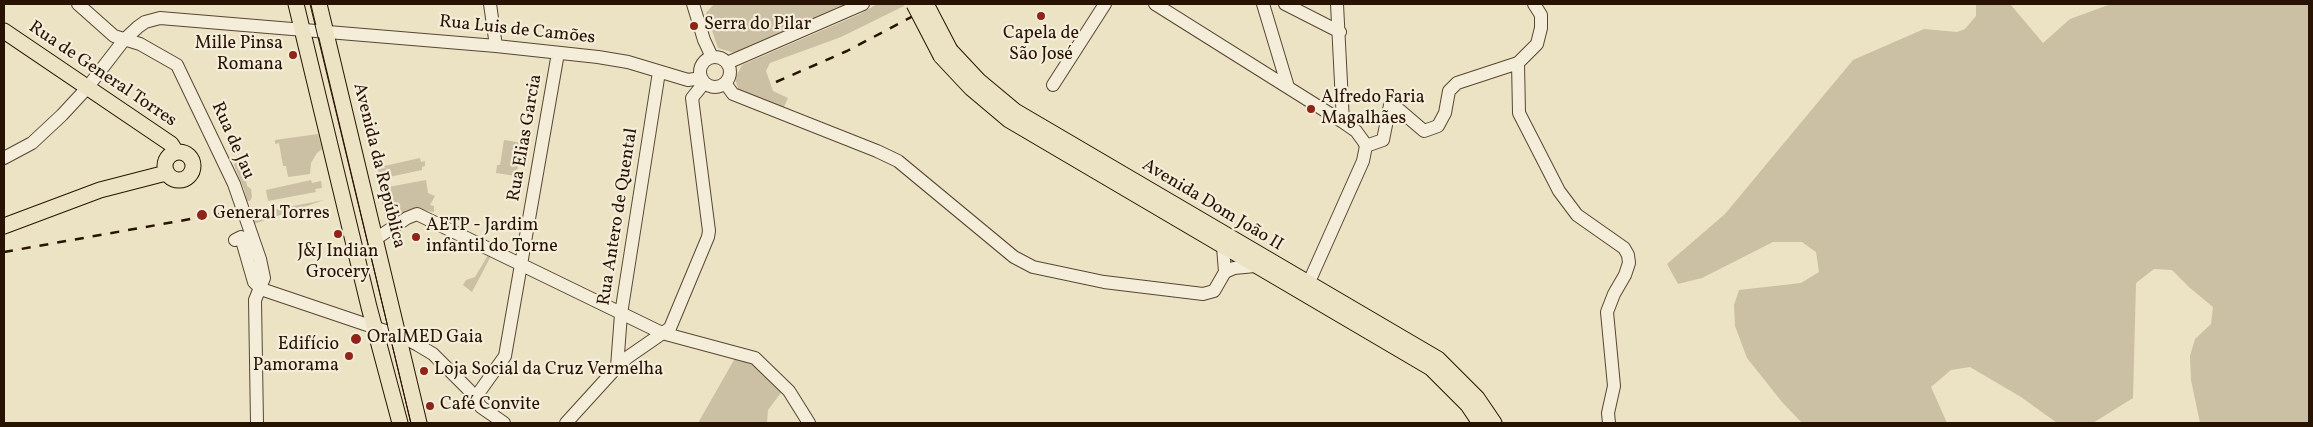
<!DOCTYPE html>
<meta charset="utf-8">
<style>
body{margin:0}
#map{position:relative;width:2313px;height:427px;overflow:hidden;background:#ece3c5;font-family:Vollkorn,serif}
canvas{display:block}
.frame{position:absolute;inset:0;border:5px solid #281201;pointer-events:none}
</style>
<div id="map">
<canvas width="2313" height="427"></canvas>
<div class="frame"></div>
</div>
<script>
const g = document.querySelector('canvas').getContext('2d');
g.lineJoin = 'round';
function fillPath(path, color) { g.fillStyle = color; g.fill(path, 'evenodd'); }
const shape = rows => new Path2D(rows.map(r => 'M' + r).join(''));
function trace(path, color, width, dash) { g.strokeStyle = color; g.lineWidth = width; g.lineCap = dash ? 'butt' : 'round'; g.setLineDash(dash || []); g.stroke(path); }
function label(font, color, halo, rows, align = 'center') {
  g.font = font + ' Vollkorn,serif'; g.lineWidth = 4.5; g.setLineDash([]); g.textBaseline = 'middle'; g.strokeStyle = halo; g.fillStyle = color; for (const [text, x, y, turn = 0] of rows) {
    g.save(); g.translate(x, y); g.rotate((+turn || 0) * Math.PI / 180); g.textAlign = isNaN(turn) ? turn : align; if (halo) g.strokeText(text, 0, 0); g.fillText(text, 0, 0); g.restore();
  }
}
const green = shape([
 [714,4,849,4,742,51,734,53,718,48,706,13],
 [877,4,903,4,904,6,841,37,770,63,766,71,773,91,788,98,783,109,742,94,738,89,735,78,742,65,860,14],
 [1976,4,2010,4,2043,43,2070,19,2111,4,2309,4,2309,423,2200,423,2191,380,2190,356,2195,339,2211,324,2213,307,2190,288,2172,270,2154,269,2136,283,2133,398,2093,423,2057,423,2021,397,1970,367,1951,370,1931,387,1947,423,1802,423,1782,402,1747,358,1735,326,1734,305,1739,290,1801,283,1819,272,1816,252,1802,242,1773,242,1702,278,1678,284,1667,264,1725,214,1853,60,1924,29,1957,32,1965,29,1976,16],
 [318,134,322,149,317,153,311,163,310,174,288,177,286,166,283,166,279,143,275,144,275,140],
 [504,140,523,143,516,176,496,173,497,165,500,165],
 [238,158,243,158,247,186,251,189,252,197,250,201,247,201,244,189,234,165],
 [420,158,421,162,425,161,425,166,422,167,422,170,389,177,388,174,379,176,378,169,385,168,384,166],
 [311,180,312,183,321,181,322,188,315,189,316,192,268,201,266,190],
 [426,180,428,193,435,196,430,205,434,206,434,212,414,208,402,213,392,222,386,220,382,203,386,197,388,187],
 [324,200,251,225,247,210,251,209,251,214,255,217,261,217,267,211],
 [488,255,491,256,472,292,463,285,466,280,475,277],
 [732,354,754,359,783,390,768,410,767,423,698,423,734,360]
]);
const minor = shape([
 [78,4,114,36,140,44,177,65,234,184,260,259,264,278,255,300,257,423],
 [490,4,496,46],
 [693,4,704,40,712,57],
 [1155,4,1343,122,1356,131,1364,142,1366,146,1363,161,1305,291],
 [1263,4,1288,87],
 [1285,4,1340,32],
 [1337,4,1343,122],
 [1534,4,1541,15,1541,28,1537,44,1518,63,1519,113,1559,191,1577,215,1624,248,1628,255,1629,263,1625,275,1614,294,1607,312,1614,386,1608,413,1609,423],
 '700 72a15 15 0 1 1 30 0a15 15 0 1 1-30 0Z',
 [727,63,863,4],
 [725,83,733,94,877,151,898,161,1014,257,1033,267,1104,282,1203,294,1214,291,1225,272,1234,268,1255,266],
 [1053,85,1105,4],
 [1366,146,1383,140,1390,105,1396,107,1424,131,1438,126,1445,113,1449,91,1457,83,1518,63],
 [4,158,32,143,62,115,87,88,124,40,138,27,145,22,160,18,496,46,598,57,628,62,688,80,701,78],
 [377,238,407,218,417,214,662,333,755,358,789,391,809,423],
 [235,240,241,237,254,282,261,289,400,336,418,345,433,354,469,390,481,407,504,423],
 [1223,247,1225,272],
 [617,367,621,314,659,72],
 [475,398,505,356,558,53],
 [566,423,617,367,628,357,670,328,708,237,709,231,692,98,704,83]
]);
const major = shape([
 [296,4,369,307,400,423],
 [319,4,419,423],
 [4,31,171,144,176,152],
 [950,50,979,81,1015,111,1438,359,1477,398,1494,423],
 [941,56,971,88,1009,120,1431,368,1468,405,1480,423],
 '165 166a14 14 0 1 1 28 0a14 14 0 1 1-28 0Z',
 [4,226,100,190,166,173]
]);
const tram = shape([
 [310,4,411,423]
]);
const rail = shape([
 [776,82,847,51,936,4],
 [4,252,219,214]
]);
const majorBridge = shape([
 [914,4,941,56],
 [926,4,950,50]
]);
const markers = [
 [1041,16,5,"#8f2418"],
 [694,26,5,"#8f2418"],
 [293,55,5,"#8f2418"],
 [1311,109,5,"#8f2418"],
 [202,215,6,"#8f2418"],
 [338,234,5,"#8f2418"],
 [416,237,5,"#8f2418"],
 [356,339,6,"#8f2418"],
 [349,356,5,"#8f2418"],
 [424,371,5,"#8f2418"],
 [430,406,5,"#8f2418"]
];
const poiNames = [
 ["Serra do Pilar",704,26],
 ["Capela de",1041,35,"center"],
 ["São José",1041,56,"center"],
 ["Mille Pinsa",283,45,"right"],
 ["Romana",283,66,"right"],
 ["Alfredo Faria",1321,99],
 ["Magalhães",1321,120],
 ["General Torres",213,215],
 ["AETP - Jardim",426,227],
 ["infantil do Torne",426,248],
 ["J&J Indian",338,253,"center"],
 ["Grocery",338,274,"center"],
 ["OralMED Gaia",367,339],
 ["Edifício",339,346,"right"],
 ["Pamorama",339,367,"right"],
 ["Loja Social da Cruz Vermelha",434,371],
 ["Café Convite",440,406]
];
const streetNames = [
 ["Rua Luis de Camões",517,31,6],
 ["Rua de General Torres",102,75,34],
 ["Rua Elias Garcia",526,138,-80],
 ["Rua de Jau",232,141,66],
 ["Avenida da República",378,166,76],
 ["Avenida Dom João II",1212,206,31],
 ["Rua Antero de Quental",619,217,-81]
];
fillPath(green, '#cbbfa4');
trace(minor, '#594632', 14);
trace(major, '#281201', 17);
trace(minor, '#f3edd9', 12);
trace(major, '#ece3c5', 15);
trace(tram, '#281201', 1);
trace(rail, '#281201', 2.5, [9, 9]);
trace(majorBridge, '#281201', 17, []);
trace(majorBridge, '#ece3c5', 15);
for (const [x, y, r, color] of markers) { const dot = new Path2D(); dot.arc(x, y, r, 0, 2 * Math.PI); g.fillStyle = color; g.fill(dot); trace(dot, '#f3edd9', 2); }
label('18px', '#281201', '#f3edd9', poiNames, 'left');
label('18px', '#281201', '#f3edd9', streetNames);
</script>
